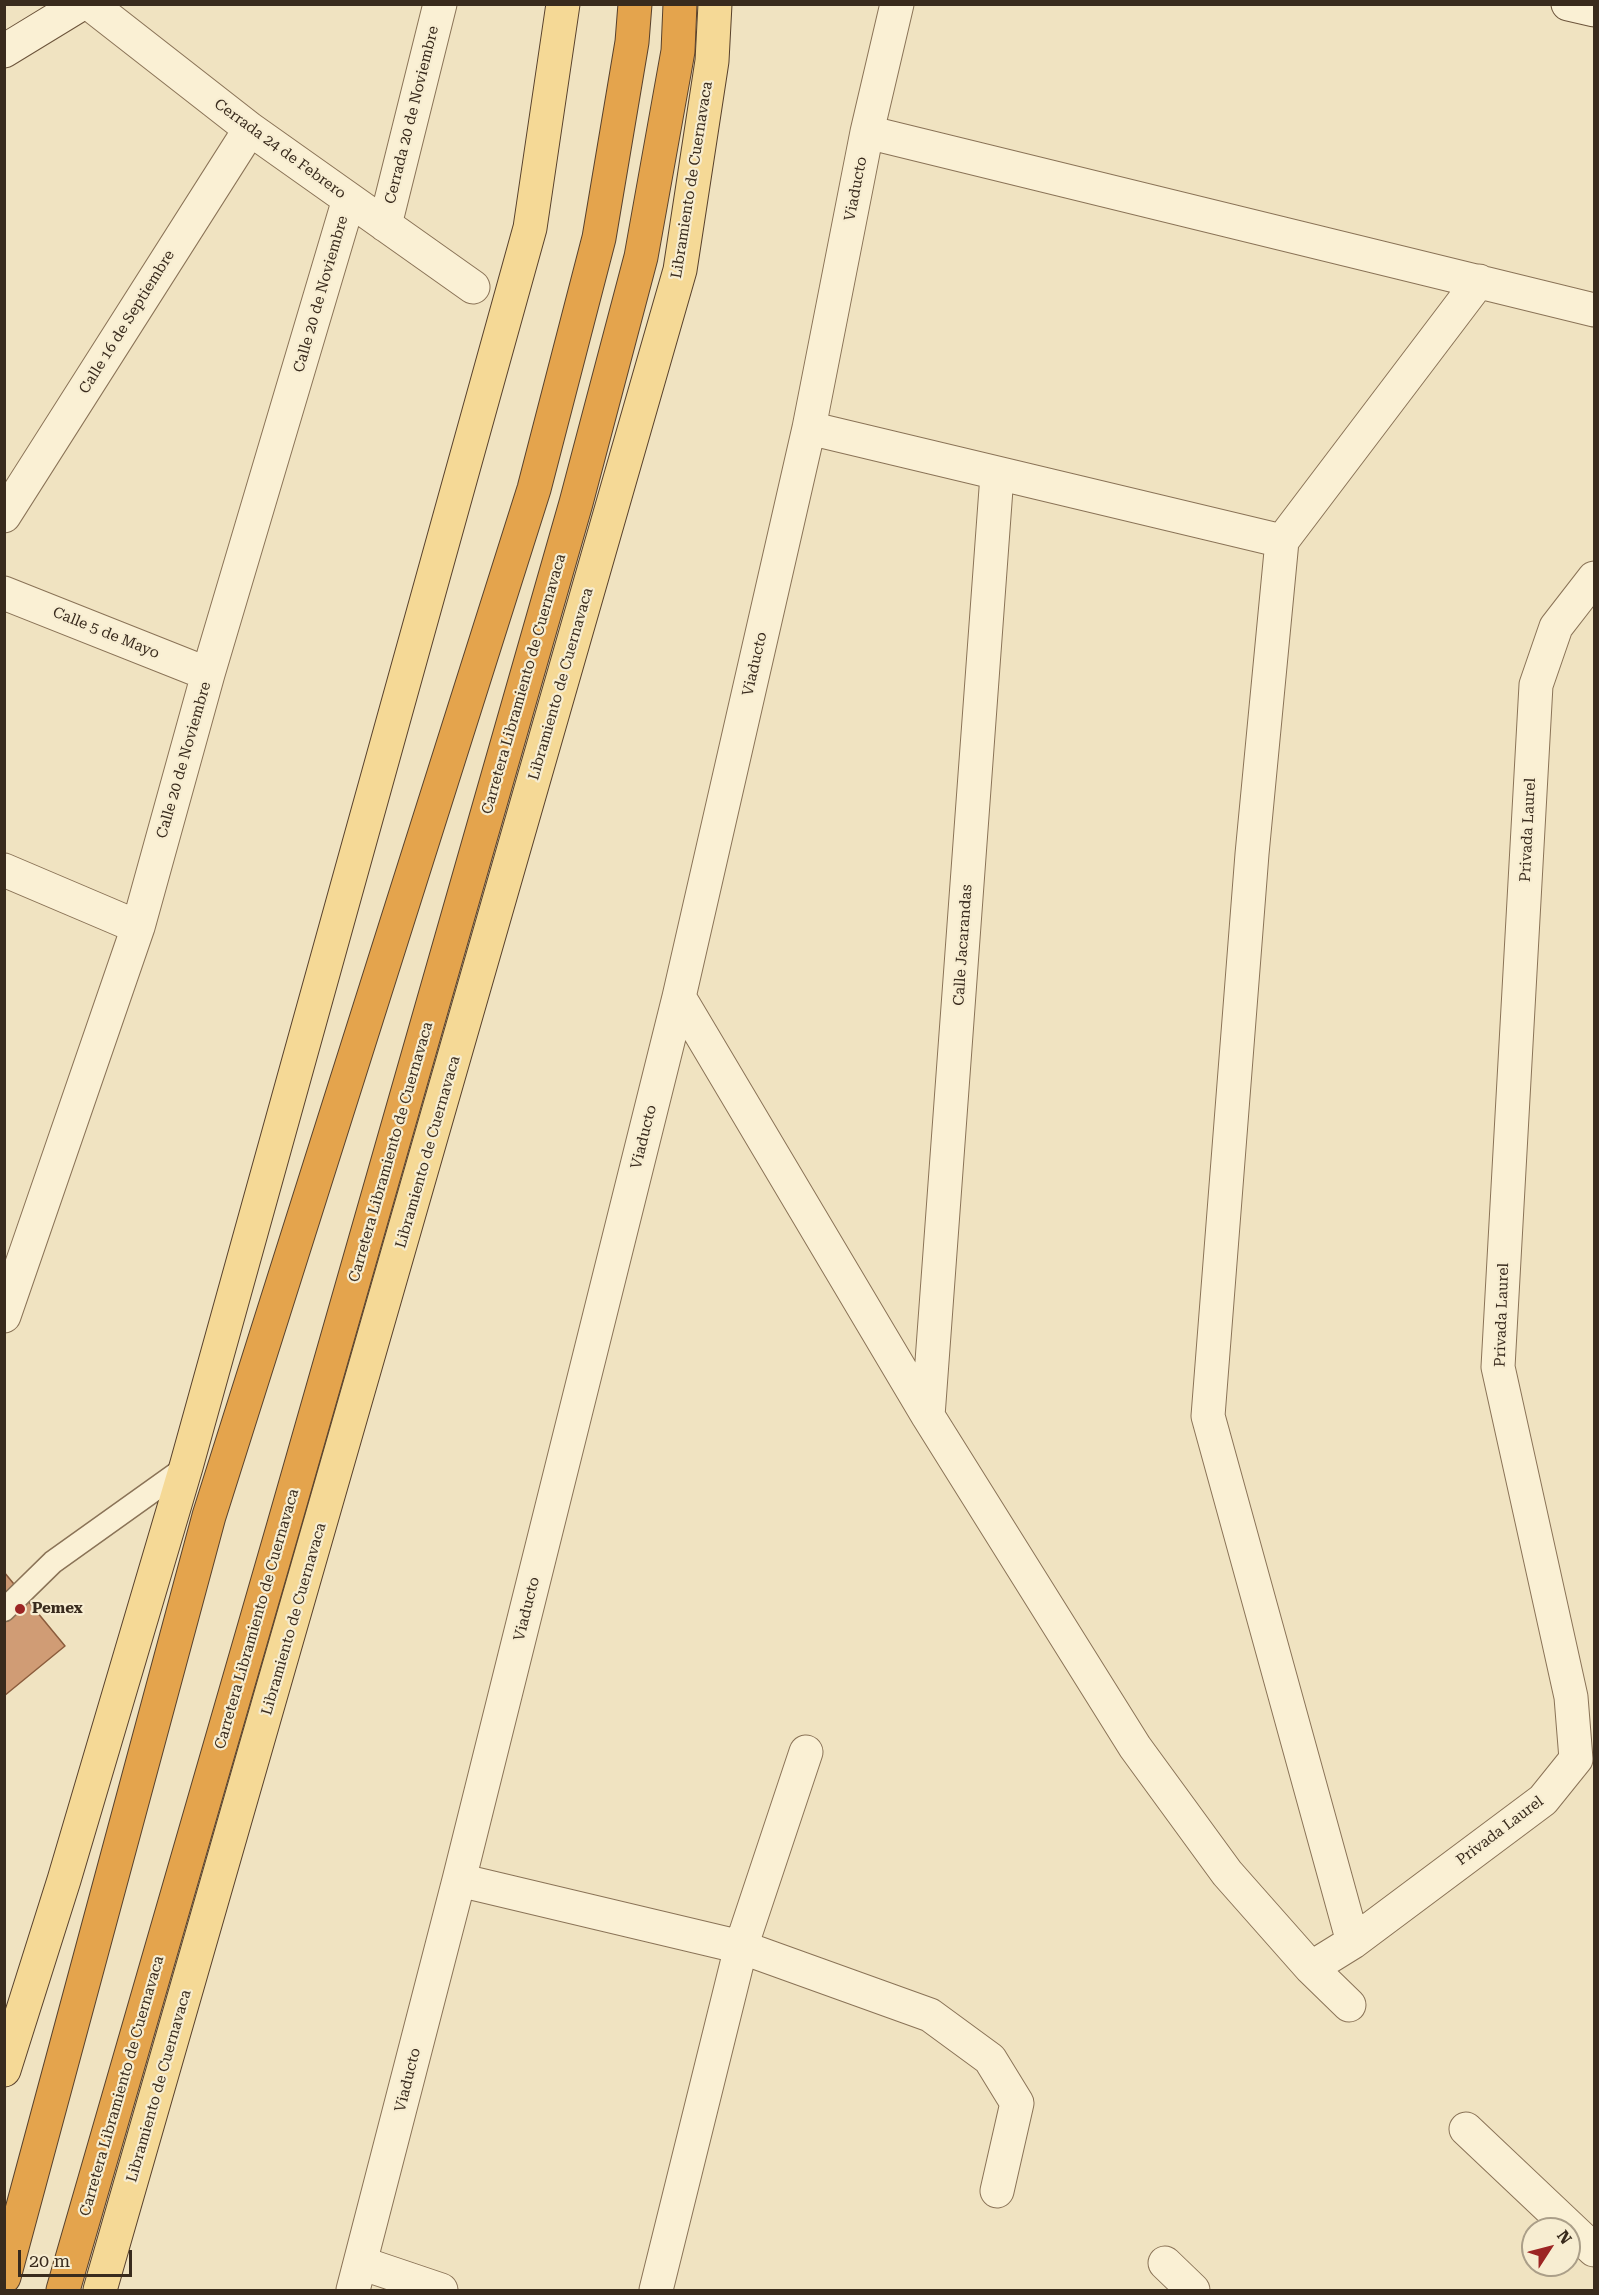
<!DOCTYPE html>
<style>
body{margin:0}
#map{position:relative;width:1599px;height:2295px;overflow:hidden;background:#f0e3c1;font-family:"Roboto Serif",serif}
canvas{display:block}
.frame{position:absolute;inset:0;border:6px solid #392b1d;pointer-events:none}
.north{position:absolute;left:1521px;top:2217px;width:60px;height:60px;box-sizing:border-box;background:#f7edd1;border:2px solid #ab9f89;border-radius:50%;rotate:54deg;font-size:16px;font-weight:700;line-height:24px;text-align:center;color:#392b1d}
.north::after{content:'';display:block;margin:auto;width:21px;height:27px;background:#9c2524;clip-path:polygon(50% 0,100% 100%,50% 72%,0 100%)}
.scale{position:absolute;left:18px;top:2250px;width:114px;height:27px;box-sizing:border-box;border:3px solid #392b1d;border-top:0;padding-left:8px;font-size:18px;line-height:21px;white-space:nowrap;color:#392b1d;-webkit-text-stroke:4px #f7edd1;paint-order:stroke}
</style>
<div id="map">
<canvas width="1599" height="2295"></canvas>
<div class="frame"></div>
<div class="north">N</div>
<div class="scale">20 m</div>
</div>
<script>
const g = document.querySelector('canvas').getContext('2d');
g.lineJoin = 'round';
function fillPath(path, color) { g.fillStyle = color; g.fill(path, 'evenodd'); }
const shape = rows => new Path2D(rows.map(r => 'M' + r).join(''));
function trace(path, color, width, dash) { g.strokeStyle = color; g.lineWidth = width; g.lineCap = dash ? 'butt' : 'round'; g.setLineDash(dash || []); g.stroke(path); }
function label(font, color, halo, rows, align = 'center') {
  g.font = font + ' "Roboto Serif",serif'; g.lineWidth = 4.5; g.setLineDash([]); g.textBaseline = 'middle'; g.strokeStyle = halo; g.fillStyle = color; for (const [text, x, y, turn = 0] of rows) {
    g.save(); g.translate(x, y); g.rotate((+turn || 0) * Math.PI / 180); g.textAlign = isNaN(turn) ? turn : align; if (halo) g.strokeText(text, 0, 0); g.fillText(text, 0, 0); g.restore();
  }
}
const building = shape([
 [4,1572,65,1646,4,1696,4,1572]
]);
const lane = shape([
 [4,1610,53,1562,186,1467]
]);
const street = shape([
 [90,4,250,129,473,287],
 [867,132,1594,310],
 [385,225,440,4],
 [809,428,1282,541],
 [4,516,250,129],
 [4,593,208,674],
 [4,870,138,927],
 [679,997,928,1416,1135,1747,1227,1873,1311,1968,1349,2005],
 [4,1316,138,927,208,674,349,199],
 [928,1416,997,475],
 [459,1880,741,1947,930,2015,990,2059,1017,2103,997,2191],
 [1353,1942,1208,1416,1252,854,1282,541,1479,281],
 [1311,1968,1353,1942,1543,1800,1576,1759,1571,1697,1498,1367,1536,685,1556,627,1594,578],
 [1466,2129,1594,2250],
 [361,2263,441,2290],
 [1165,2263,1193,2290],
 [353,2290,459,1880,679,997,809,428,867,132,897,4],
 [656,2290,741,1947,806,1752]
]);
const secondary = shape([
 [1568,4,1594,10],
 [4,51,81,4]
]);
const primary = shape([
 [4,2070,64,1880,186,1467,530,228,563,4],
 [100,2290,680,270,712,61,715,4]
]);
const highway = shape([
 [4,2277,209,1516,534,489,599,238,632,42,635,4],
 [63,2290,283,1528,576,503,641,257,678,51,680,4]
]);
const markers = [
 [20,1609,6,"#9c2524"]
];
const streetNames = [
 ["Cerrada 20 de Noviembre",412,115,-76],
 ["Cerrada 24 de Febrero",280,149,36],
 ["Libramiento de Cuernavaca",692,180,-81],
 ["Viaducto",856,189,-79],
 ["Calle 20 de Noviembre",321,294,-74],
 ["Calle 16 de Septiembre",127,322,-58],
 ["Calle 5 de Mayo",106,633,22],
 ["Viaducto",755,664,-77],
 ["Carretera Libramiento de Cuernavaca",524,684,-74],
 ["Libramiento de Cuernavaca",561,684,-74],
 ["Calle 20 de Noviembre",184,760,-74],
 ["Privada Laurel",1528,830,-87],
 ["Calle Jacarandas",963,945,-86],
 ["Viaducto",644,1137,-76],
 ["Carretera Libramiento de Cuernavaca",391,1152,-74],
 ["Libramiento de Cuernavaca",428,1152,-74],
 ["Privada Laurel",1502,1315,-88],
 ["Viaducto",527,1609,-76],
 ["Carretera Libramiento de Cuernavaca",257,1619,-74],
 ["Libramiento de Cuernavaca",294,1619,-74],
 ["Privada Laurel",1500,1831,-37],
 ["Viaducto",408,2080,-76],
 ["Carretera Libramiento de Cuernavaca",122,2086,-74],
 ["Libramiento de Cuernavaca",159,2086,-74]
];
const poiNames = [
 ["Pemex",32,1609]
];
fillPath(building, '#d09c75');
trace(building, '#8b5c3c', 1.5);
trace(lane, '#8a7357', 25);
trace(street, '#8a7357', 35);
trace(secondary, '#6c543b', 35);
trace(primary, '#58412c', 35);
trace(highway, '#58412c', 35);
trace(lane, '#faf0d4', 22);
trace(street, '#faf0d4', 33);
trace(secondary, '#faf0d4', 33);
trace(primary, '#f5d996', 33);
trace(highway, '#e4a44d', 33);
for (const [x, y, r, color] of markers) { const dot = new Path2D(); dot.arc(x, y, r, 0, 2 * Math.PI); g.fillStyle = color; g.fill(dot); trace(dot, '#f7edd1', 2); }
label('15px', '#392b1d', '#f7edd1', streetNames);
label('bold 15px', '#392b1d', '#f7edd1', poiNames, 'left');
</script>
